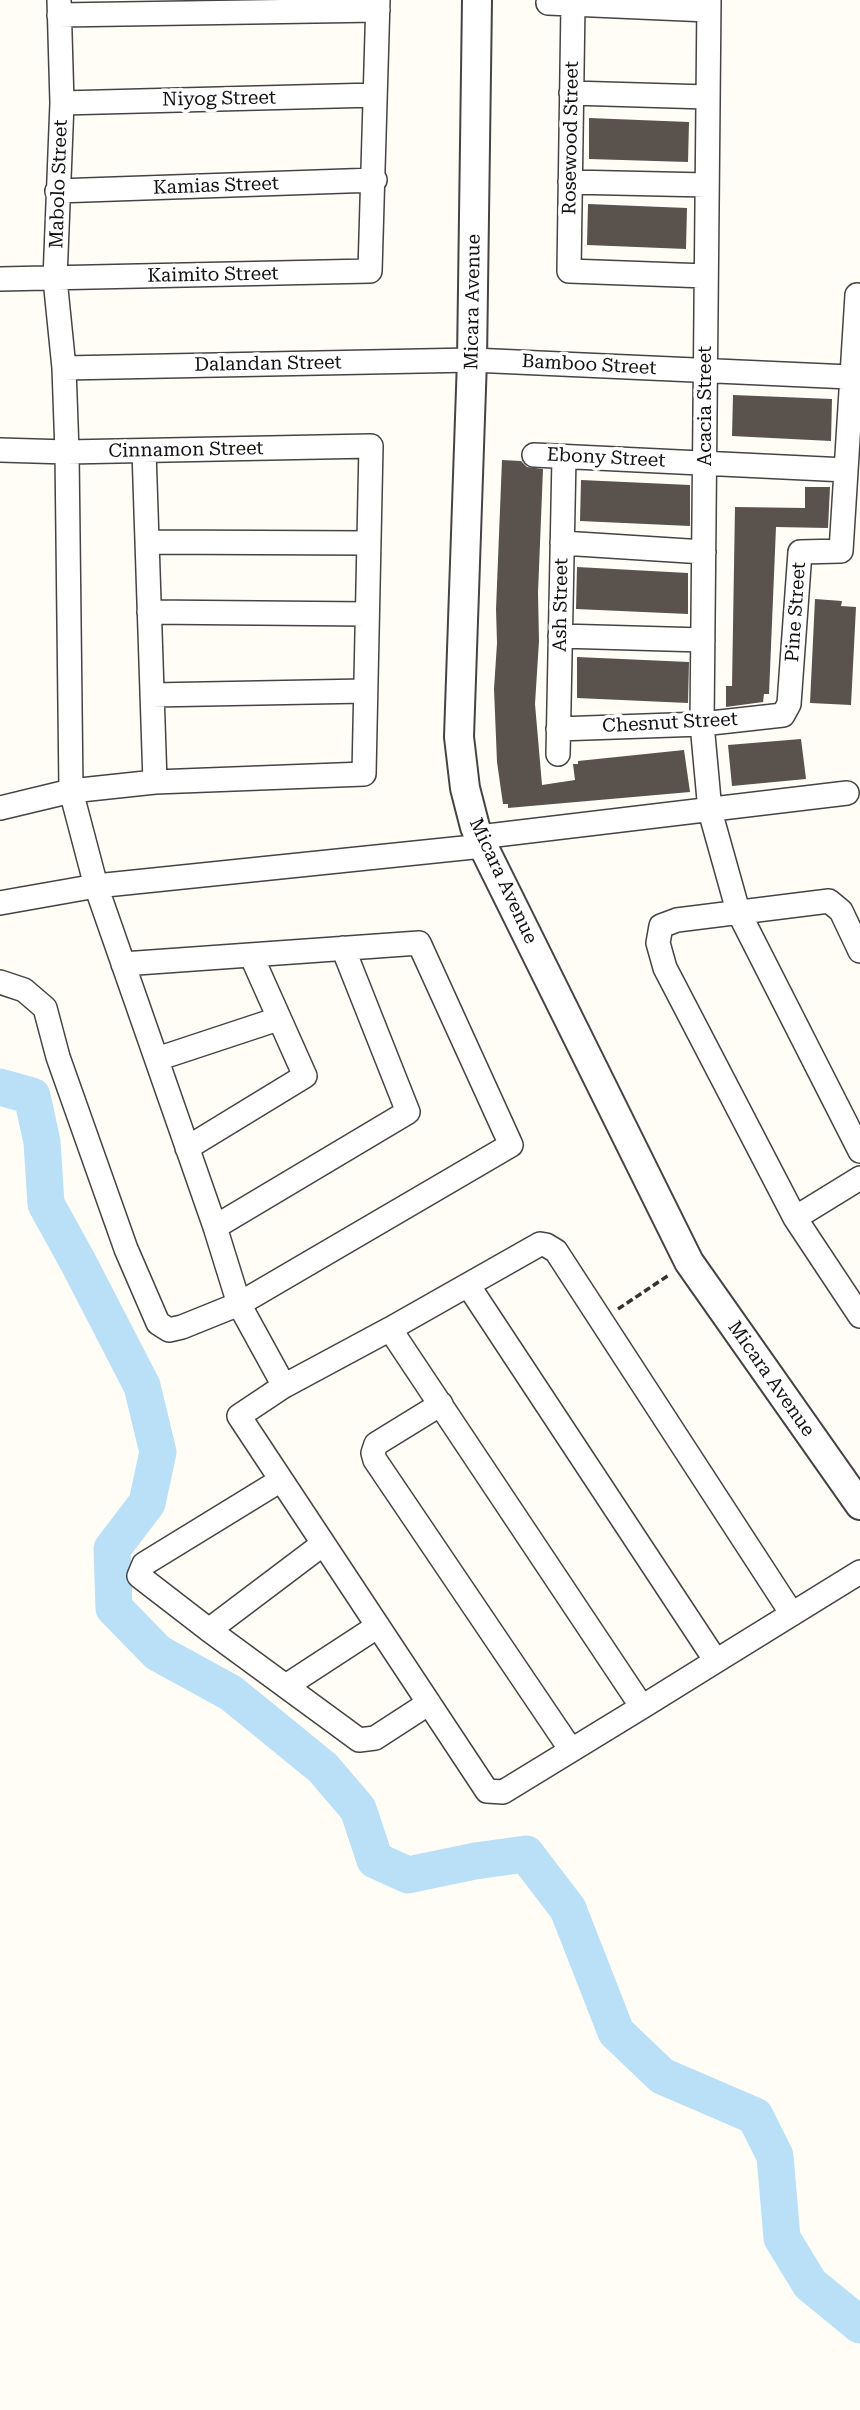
<!DOCTYPE html>
<style>
body{margin:0}
canvas{display:block;background:#fffdf5}
</style>
<canvas width="860" height="2410"></canvas>
<script>
const g = document.querySelector('canvas').getContext('2d');
g.lineJoin = 'round';
const shape = rows => new Path2D(rows.map(r => 'M' + r).join(''));
function trace(path, color, width, dash) { g.strokeStyle = color; g.lineWidth = width; g.lineCap = dash ? 'butt' : 'round'; g.setLineDash(dash || []); g.stroke(path); }
function fillPath(path, color) { g.fillStyle = color; g.fill(path, 'evenodd'); }
function label(font, color, halo, rows, align = 'center') {
  g.font = font + ' "Roboto Serif",serif'; g.lineWidth = 7; g.setLineDash([]); g.textBaseline = 'middle'; g.strokeStyle = halo; g.fillStyle = color; for (const [text, x, y, turn = 0] of rows) {
    g.save(); g.translate(x, y); g.rotate((+turn || 0) * Math.PI / 180); g.textAlign = isNaN(turn) ? turn : align; if (halo) g.strokeText(text, 0, 0); g.fillText(text, 0, 0); g.restore();
  }
}
const river = shape([
 [0,1087,32,1096,42,1142,46,1204,78,1262,142,1386,158,1452,147,1503,112,1549,114,1608,158,1653,231,1693,323,1768,358,1809,375,1860,408,1875,475,1861,526,1854,568,1909,616,2032,662,2076,755,2116,775,2156,782,2238,810,2284,860,2325]
]);
const building = shape([
 [589,118,689,122,688,162,589,159],
 [588,204,687,208,686,249,587,245],
 [733,395,832,399,831,441,732,436],
 [502,460,521,461,527,467,543,469,538,593,539,641,535,704,542,785,575,780,573,764,578,764,578,761,684,750,690,792,508,808,508,804,503,804,497,762,494,689,497,643,496,609],
 [581,480,690,485,690,526,580,521],
 [805,487,830,487,828,528,776,527,769,694,764,694,763,702,726,707,726,686,732,686,735,507,805,508],
 [577,567,688,573,688,614,576,609],
 [815,599,842,601,841,606,856,607,851,705,810,703],
 [577,657,689,662,688,703,577,698],
 [801,739,806,779,732,786,728,745]
]);
const path = shape([
 [618,1309,669,1275]
]);
const minor = shape([
 [59,0,62,103,55,279,64,368,67,452,71,791,96,886,215,1227,239,1304,284,1386],
 [709,0,702,724,710,811,738,911,860,1151],
 [548,3,708,10],
 [573,4,569,271,706,276],
 [59,15,378,10],
 [571,93,707,97],
 [62,103,375,95],
 [570,182,707,185],
 [57,191,375,180],
 [0,279,370,271,378,0],
 [64,368,472,360,850,377],
 [0,450,67,452,371,446,364,774,155,782,71,791,0,808],
 [144,451,155,782],
 [534,455,846,470],
 [147,542,369,543],
 [562,543,704,552],
 [149,612,367,614],
 [560,636,703,640],
 [152,695,365,691],
 [558,729,702,724,783,715,789,704,800,552,841,551,857,295],
 [558,754,564,457],
 [479,837,847,793],
 [0,903,96,886,483,846],
 [860,951,841,911,829,901,677,920,661,926,658,943,665,968,795,1218,860,1316],
 [0,982,24,990,45,1008,58,1057,126,1249,158,1323,169,1330,182,1327,239,1304,511,1145,419,943,123,964],
 [157,1059,278,1019],
 [187,1148,305,1076,251,955],
 [795,1218,860,1178],
 [215,1227,408,1112,343,948],
 [468,1285,716,1661],
 [390,1329,642,1707],
 [441,1404,376,1444,373,1453,375,1460,571,1750],
 [281,1480,144,1564,139,1576,209,1630,359,1740,375,1738,429,1703],
 [792,1614,556,1251,546,1245,540,1244,390,1329,284,1386,239,1416,487,1791,503,1792,642,1707,716,1661,792,1614,860,1572],
 [209,1630,323,1544],
 [286,1686,378,1626]
]);
const tertiary = shape([
 [477,0,472,360,459,737,465,788,475,827,483,846,689,1262,860,1505]
]);
const streetNames = [
 ["Niyog Street",219,99,-1],
 ["Rosewood Street",571,138,-89],
 ["Mabolo Street",59,184,-88],
 ["Kamias Street",216,186,-2],
 ["Kaimito Street",213,275,-1],
 ["Micara Avenue",473,302,-89],
 ["Dalandan Street",268,364,-1],
 ["Bamboo Street",589,365,3],
 ["Acacia Street",705,406,-90],
 ["Cinnamon Street",186,450,-1],
 ["Ebony Street",606,458,3],
 ["Ash Street",561,605,-89],
 ["Pine Street",796,612,-86],
 ["Chesnut Street",670,723,-3],
 ["Micara Avenue",503,881,65],
 ["Micara Avenue",771,1379,55]
];
trace(river, '#b9e0f7', 37);
fillPath(building, '#5a524d');
trace(minor, '#444', 26);
trace(tertiary, '#444', 32);
trace(path, '#333', 3.5, [7, 3.5]);
trace(minor, '#fff', 23);
trace(tertiary, '#fff', 28);
label('19px', '#111', '#fff', streetNames);
</script>
